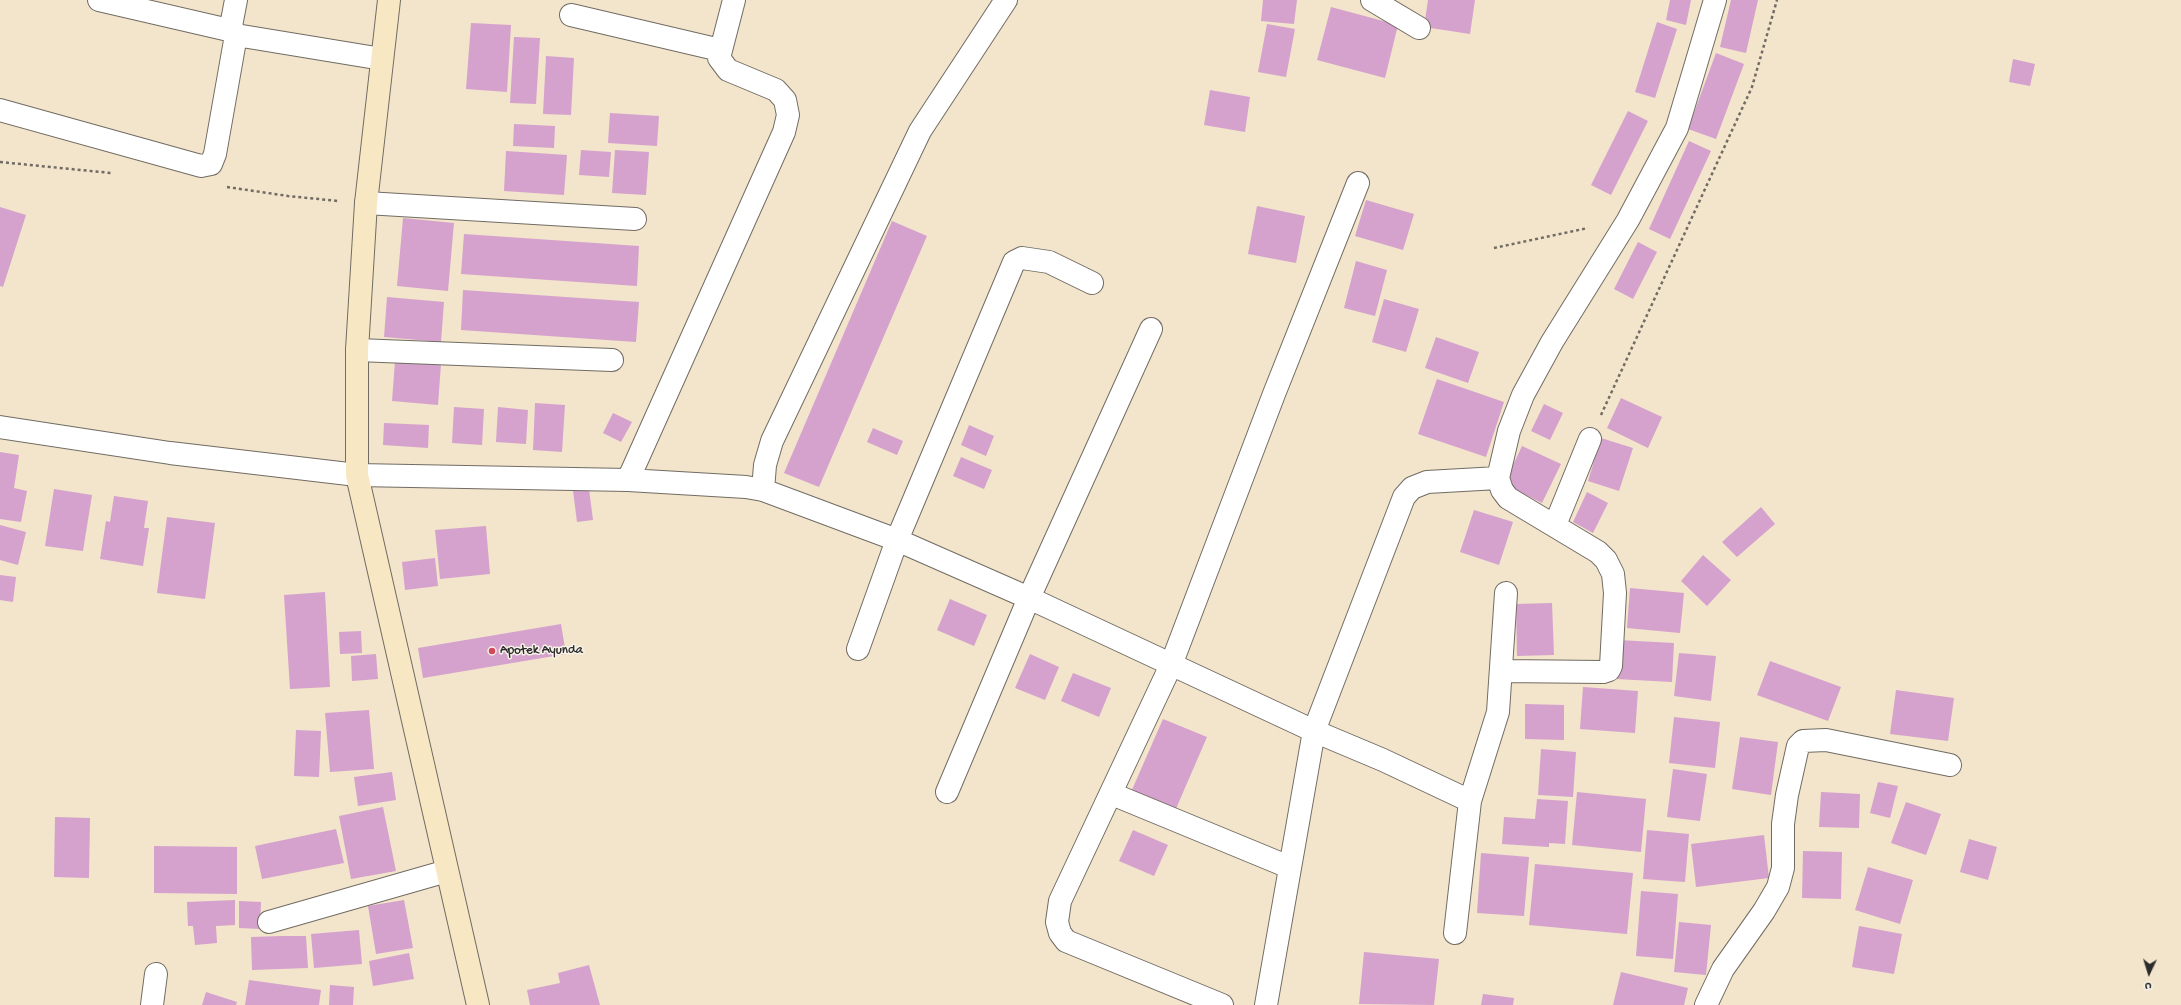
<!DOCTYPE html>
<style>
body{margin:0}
#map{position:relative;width:2181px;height:1005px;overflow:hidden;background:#f3e4cc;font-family:"Gochi Hand",sans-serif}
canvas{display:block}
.north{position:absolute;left:2129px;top:953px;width:40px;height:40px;-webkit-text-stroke:3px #f7f3e8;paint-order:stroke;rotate:184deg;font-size:11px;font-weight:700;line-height:16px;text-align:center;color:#2b2b2b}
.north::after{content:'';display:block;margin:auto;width:14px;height:18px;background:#2b2b2b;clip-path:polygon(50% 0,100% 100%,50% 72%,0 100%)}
</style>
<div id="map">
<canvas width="2181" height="1005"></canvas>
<div class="north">U</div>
</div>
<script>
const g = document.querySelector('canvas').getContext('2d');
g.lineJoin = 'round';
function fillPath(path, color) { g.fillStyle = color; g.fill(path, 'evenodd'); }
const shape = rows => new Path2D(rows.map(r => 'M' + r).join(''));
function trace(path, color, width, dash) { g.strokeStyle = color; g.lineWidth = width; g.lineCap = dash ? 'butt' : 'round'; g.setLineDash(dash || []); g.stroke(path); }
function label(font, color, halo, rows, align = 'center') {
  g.font = font + ' "Gochi Hand",sans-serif'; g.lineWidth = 3; g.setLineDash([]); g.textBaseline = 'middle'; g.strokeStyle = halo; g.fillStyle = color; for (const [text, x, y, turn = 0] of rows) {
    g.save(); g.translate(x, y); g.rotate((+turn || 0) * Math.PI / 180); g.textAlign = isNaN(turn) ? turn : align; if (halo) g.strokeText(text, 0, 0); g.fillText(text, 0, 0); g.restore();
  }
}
const building = shape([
 [1263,0,1297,0,1294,24,1261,21],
 [1428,0,1475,0,1470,34,1424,27],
 [1670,0,1691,0,1686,25,1666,20],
 [1731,0,1758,0,1746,53,1720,47],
 [1331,7,1398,25,1385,78,1317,60],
 [1657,22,1677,29,1655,98,1635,92],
 [471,23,511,25,507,92,466,89],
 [1267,24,1295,29,1286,77,1258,72],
 [514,37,540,38,536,104,510,103],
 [1716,53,1744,64,1716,139,1688,129],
 [546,56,574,58,571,115,543,114],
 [2013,59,2035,64,2030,86,2009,82],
 [1210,90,1250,97,1245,132,1204,125],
 [1628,111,1648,121,1611,195,1591,185],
 [610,113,659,116,657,146,608,143],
 [514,124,555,126,554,148,513,146],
 [1689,141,1711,151,1670,239,1649,229],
 [581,150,611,152,609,177,579,175],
 [615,150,649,152,646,195,612,193],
 [506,151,567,155,564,195,504,191],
 [1366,200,1414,214,1403,250,1355,236],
 [1257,206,1305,216,1296,263,1248,254],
 [0,207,26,215,3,287,0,286],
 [403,218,454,223,448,291,397,286],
 [892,221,927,236,819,487,784,473],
 [464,234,639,246,637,286,461,274],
 [1638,242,1657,252,1633,299,1614,289],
 [1356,261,1387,270,1375,316,1344,308],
 [463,290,639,302,636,342,461,330],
 [387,297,444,302,441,342,384,337],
 [1384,299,1419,309,1406,352,1372,342],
 [1436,337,1479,352,1468,383,1425,368],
 [395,361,441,364,438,405,392,401],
 [1437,379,1504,402,1486,457,1418,434],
 [1621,398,1662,417,1648,448,1607,428],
 [535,403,565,405,562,452,533,450],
 [1544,404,1563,413,1550,440,1531,431],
 [454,407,484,409,482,445,452,443],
 [498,407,528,410,526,444,496,442],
 [613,413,632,422,621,442,603,433],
 [384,423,429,425,428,448,383,445],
 [969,425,994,436,986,456,961,445],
 [873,428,903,441,897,455,867,442],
 [1601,438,1633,448,1619,491,1588,481],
 [1522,446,1561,464,1542,503,1504,484],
 [0,452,19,455,14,488,27,491,21,522,0,519],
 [961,457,992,470,984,489,953,476],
 [54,489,92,495,83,551,45,546],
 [589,489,593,520,577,522,573,491],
 [1587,492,1608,503,1593,533,1573,522],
 [114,496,148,501,144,528,149,528,143,566,100,559,106,521,110,522],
 [1761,507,1775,524,1737,557,1722,542],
 [1474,510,1513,522,1499,565,1460,552],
 [167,517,215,523,205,599,157,593],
 [0,525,26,532,18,565,0,560],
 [486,526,490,574,440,579,435,530],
 [1703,555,1731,580,1707,606,1681,581],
 [435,558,438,586,405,590,402,562],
 [0,575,16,577,13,602,0,600],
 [1630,588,1684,593,1680,633,1627,628],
 [325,592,330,687,290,689,284,595],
 [950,599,987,615,974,646,937,630],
 [1552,603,1554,655,1517,656,1516,604],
 [561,624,566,654,423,678,418,648],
 [361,631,362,653,340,654,339,632],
 [1618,640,1674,643,1672,682,1616,679],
 [1679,653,1716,656,1711,701,1674,696],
 [376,654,378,679,352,681,351,656],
 [1030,654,1059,667,1045,700,1015,688],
 [1770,661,1841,687,1828,721,1757,695],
 [1073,673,1111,688,1099,717,1061,701],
 [1583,687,1638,691,1635,733,1580,729],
 [1896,690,1954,698,1948,741,1890,734],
 [1525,704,1564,705,1564,740,1525,739],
 [369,710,374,769,330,772,325,713],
 [1674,717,1720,722,1715,768,1669,763],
 [1163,719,1207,737,1175,811,1131,792],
 [296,730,321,731,319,777,294,776],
 [1740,737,1778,742,1771,795,1732,789],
 [1541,749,1576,752,1573,797,1538,795],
 [1673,769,1707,774,1700,821,1667,817],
 [392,772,396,800,358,806,354,777],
 [1878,782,1898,786,1890,818,1870,813],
 [1577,792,1646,799,1641,852,1572,845],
 [1821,792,1860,794,1859,828,1819,827],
 [1537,799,1568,801,1565,844,1549,843,1549,847,1502,844,1504,817,1535,819],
 [1906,802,1941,814,1926,855,1891,843],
 [383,807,396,871,351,879,339,816],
 [55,817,90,818,89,878,54,877],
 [336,829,344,863,262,879,255,846],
 [1133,830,1168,845,1154,876,1119,861],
 [1647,830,1689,834,1685,882,1643,879],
 [1764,835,1769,878,1696,887,1691,844],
 [1969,839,1997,847,1988,880,1960,872],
 [154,846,237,847,237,894,154,893],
 [1803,851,1842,852,1841,899,1802,898],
 [1481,853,1529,857,1524,916,1477,913],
 [1535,864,1633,873,1627,934,1529,925],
 [1868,867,1913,880,1900,924,1855,910],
 [1641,891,1678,894,1673,959,1636,956],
 [235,900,235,925,216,926,217,943,195,945,193,926,188,926,187,902],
 [404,900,413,948,376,954,368,906],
 [239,901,261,902,260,929,239,928],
 [1679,922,1711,925,1706,975,1674,972],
 [1859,926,1902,934,1894,974,1852,967],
 [359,930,362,964,314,968,311,934],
 [282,936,306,936,308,968,252,970,251,937],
 [1364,952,1439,959,1434,1005,1359,1004],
 [409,953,414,979,373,986,369,961],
 [589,965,600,1005,530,1005,527,990,560,983,558,973],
 [1621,972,1688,988,1684,1005,1613,1005],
 [249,980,321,990,319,1005,245,1005],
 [330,985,354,987,353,1005,329,1005],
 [206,992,237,1002,236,1005,202,1005],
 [1483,994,1514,998,1513,1005,1481,1005]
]);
const path = shape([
 [0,162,111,173],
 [227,187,288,196,338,201],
 [1494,248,1588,228],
 [1601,415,1752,87,1777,0]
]);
const street = shape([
 [99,0,233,31],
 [236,0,231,26,236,35,382,59],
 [1372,0,1419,28],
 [571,15,720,50],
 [0,110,201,166,211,164,215,154,236,35],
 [366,203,635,219],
 [357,350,612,360],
 [0,427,170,453,357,475,628,480,746,487,763,490,897,540,1029,598,1314,731,1383,760,1470,801],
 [628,480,784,132,788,115,785,100,776,90,728,70,719,58,734,0],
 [763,490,765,465,772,441,920,131,1006,0],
 [1555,525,1590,439],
 [858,649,897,540,1014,262,1022,258,1049,262,1092,283],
 [1502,671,1603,672,1609,670,1611,666,1615,593,1613,574,1606,560,1598,552,1508,498,1502,490,1498,478,1509,431,1523,395,1552,342,1628,220,1677,128,1715,0],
 [947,792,1029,598,1151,329],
 [1112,794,1289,867],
 [269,922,447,871],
 [1455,933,1470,801,1498,712,1506,593],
 [152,1005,156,974],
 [1222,1005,1066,941,1060,933,1057,922,1060,901,1171,665,1274,394,1358,183],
 [1266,1005,1314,731,1404,497,1412,488,1427,482,1498,478],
 [1706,1005,1723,969,1764,911,1778,887,1783,868,1783,824,1787,795,1798,746,1803,741,1826,740,1950,765]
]);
const secondary = shape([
 [389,0,366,203,357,350,357,475,478,1005]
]);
const markers = [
 [492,651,4,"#d1495b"]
];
const poiNames = [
 ["Apotek Ayunda",500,651]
];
fillPath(building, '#d4a2cc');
trace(street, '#716c63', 24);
trace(secondary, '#716c63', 24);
trace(path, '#716c63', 2.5, [3, 3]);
trace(street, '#fff', 22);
trace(secondary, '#f7e8c3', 22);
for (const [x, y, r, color] of markers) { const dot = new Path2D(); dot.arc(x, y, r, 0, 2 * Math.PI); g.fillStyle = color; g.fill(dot); trace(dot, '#f7f3e8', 1.5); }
label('13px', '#2b2b2b', '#f7f3e8', poiNames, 'left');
</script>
